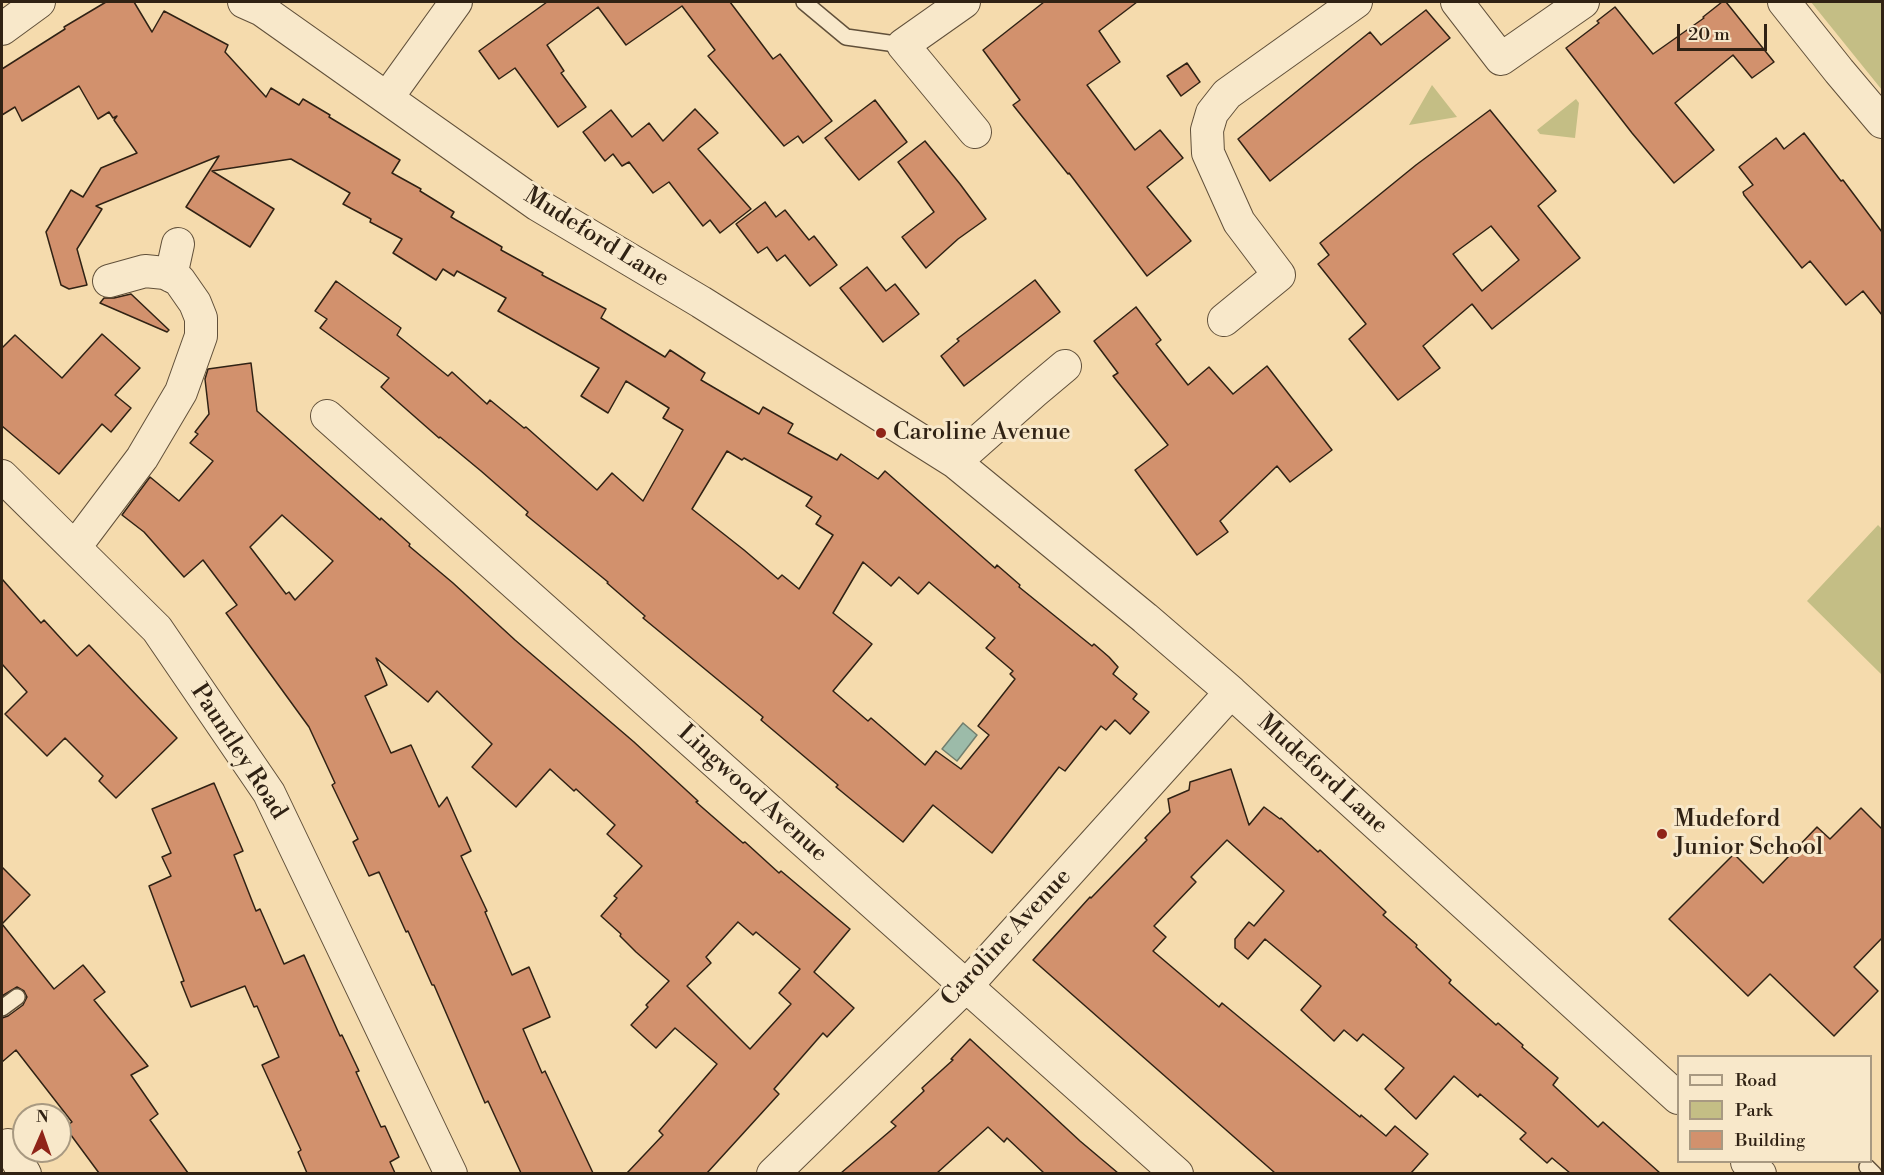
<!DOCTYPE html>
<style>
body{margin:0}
#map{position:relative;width:1884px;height:1175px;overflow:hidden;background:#f5dbad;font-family:"Libre Bodoni",serif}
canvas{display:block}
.frame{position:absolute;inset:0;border:3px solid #302214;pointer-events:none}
.legend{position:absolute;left:1677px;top:1055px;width:195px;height:108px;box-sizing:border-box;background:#f8e8ca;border:2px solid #a89981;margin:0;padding:8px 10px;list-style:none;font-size:18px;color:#302214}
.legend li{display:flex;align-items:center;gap:12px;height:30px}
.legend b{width:30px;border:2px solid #a89981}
.north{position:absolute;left:12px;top:1103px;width:60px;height:60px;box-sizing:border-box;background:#f8e8ca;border:2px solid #a89981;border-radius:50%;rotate:2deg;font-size:16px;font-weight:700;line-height:24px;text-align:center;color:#302214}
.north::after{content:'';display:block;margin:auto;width:21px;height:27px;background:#8f2418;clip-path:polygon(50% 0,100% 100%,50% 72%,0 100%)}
.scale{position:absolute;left:1677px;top:24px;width:90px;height:27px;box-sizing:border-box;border:3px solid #302214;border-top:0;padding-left:8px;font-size:18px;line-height:21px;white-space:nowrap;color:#302214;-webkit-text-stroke:4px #f8e8ca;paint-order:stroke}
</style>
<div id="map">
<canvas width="1884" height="1175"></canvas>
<div class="frame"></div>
<ul class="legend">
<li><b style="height:8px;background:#f8e8ca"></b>Road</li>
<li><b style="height:16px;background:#c4be85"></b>Park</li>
<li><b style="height:16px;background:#d2916d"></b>Building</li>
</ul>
<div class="north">N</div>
<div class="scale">20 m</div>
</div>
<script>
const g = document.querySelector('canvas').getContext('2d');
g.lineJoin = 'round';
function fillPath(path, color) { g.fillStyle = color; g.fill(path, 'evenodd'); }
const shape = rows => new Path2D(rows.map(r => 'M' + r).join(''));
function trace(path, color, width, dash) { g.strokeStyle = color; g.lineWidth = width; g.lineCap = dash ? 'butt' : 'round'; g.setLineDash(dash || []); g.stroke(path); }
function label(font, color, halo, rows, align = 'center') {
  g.font = font + ' "Libre Bodoni",serif'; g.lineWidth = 6; g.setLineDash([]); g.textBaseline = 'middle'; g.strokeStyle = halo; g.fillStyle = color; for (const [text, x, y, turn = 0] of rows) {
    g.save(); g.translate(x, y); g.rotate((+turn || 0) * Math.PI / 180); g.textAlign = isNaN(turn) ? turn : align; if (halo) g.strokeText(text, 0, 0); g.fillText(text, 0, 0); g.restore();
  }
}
const green = shape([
 [1811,2,1882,2,1882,90],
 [1432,85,1457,117,1409,125],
 [1576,99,1579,103,1575,138,1540,134,1537,130],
 [1878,525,1882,529,1882,675,1807,601]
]);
const water = shape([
 [963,723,977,735,957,761,942,749,963,723]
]);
const building = shape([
 [106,2,134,2,152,32,164,11,228,45,225,52,266,97,271,88,299,105,303,99,330,115,329,117,400,160,392,173,421,189,420,191,454,212,451,217,502,247,501,250,543,273,542,275,606,309,601,318,665,357,670,350,705,373,701,380,759,414,763,407,793,424,788,433,837,460,841,454,878,479,885,471,995,568,997,565,1020,585,1019,587,1092,646,1094,644,1109,657,1118,667,1113,674,1137,694,1133,699,1149,712,1130,734,1115,720,1106,730,1101,726,1065,771,1059,767,992,853,933,805,903,842,836,787,838,785,761,720,763,717,643,618,645,616,607,583,608,582,526,515,528,512,481,471,440,437,439,438,381,387,389,378,320,328,327,319,315,311,336,281,401,328,397,335,448,376,452,372,487,404,490,400,524,428,526,427,597,490,612,473,643,501,683,430,663,418,669,408,626,381,608,413,581,396,599,368,498,311,506,298,457,271,454,276,443,269,436,280,393,253,402,239,370,222,371,219,343,204,350,193,291,159,212,171,274,209,250,247,186,207,219,156,96,206,102,209,77,249,87,285,69,289,61,285,46,232,71,190,83,197,101,168,137,153,114,120,117,116,113,118,109,112,98,119,79,86,22,121,15,107,2,115,2,69,65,29,64,27,106,2],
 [727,451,742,460,744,458,812,497,806,506,821,516,816,524,833,535,799,589,782,575,778,579,744,550,692,509,727,451],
 [863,562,891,586,899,577,918,594,929,582,995,638,986,648,1013,671,1010,674,1015,679,978,726,989,735,961,769,936,751,925,765,871,718,868,721,833,691,872,644,833,613,863,562],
 [547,2,730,2,773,59,780,54,832,121,803,143,798,136,784,146,708,56,715,50,682,6,626,45,598,7,547,45,564,71,561,73,586,107,558,127,515,68,499,79,479,51,547,2],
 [1044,2,1137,2,1099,31,1120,62,1087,85,1135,150,1160,130,1183,158,1147,187,1191,241,1147,276,1069,173,1068,174,1013,105,1020,100,983,50,1044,2],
 [1722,2,1726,2,1774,62,1752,78,1733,55,1675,103,1714,150,1674,183,1632,133,1566,48,1599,23,1597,21,1615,7,1653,54,1704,18,1703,17,1722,2],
 [1426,10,1450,38,1270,181,1238,139,1370,32,1381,45,1426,10],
 [1187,63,1200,82,1181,96,1167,76,1187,63],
 [875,100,907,142,859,180,825,138,875,100],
 [695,109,718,133,698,149,751,209,720,233,710,220,703,226,669,182,653,193,629,162,622,166,613,154,605,161,583,132,611,110,632,137,649,123,663,141,695,109],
 [1490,110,1556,191,1538,206,1580,258,1492,329,1472,304,1423,346,1440,368,1398,400,1349,339,1366,324,1318,264,1329,255,1320,243,1416,165,1490,110],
 [1491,226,1519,260,1482,291,1453,254,1491,226],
 [1804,133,1841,181,1843,180,1882,232,1882,315,1863,291,1846,305,1810,261,1802,268,1744,195,1743,192,1753,185,1739,167,1776,138,1784,149,1804,133],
 [925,141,960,184,986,219,958,239,926,268,902,237,934,212,898,162,925,141],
 [765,202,776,217,785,210,809,240,814,236,837,265,810,286,785,255,777,261,767,247,758,253,736,224,765,202],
 [867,267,886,291,895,284,919,314,883,342,840,288,867,267],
 [1035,280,1060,312,964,386,941,356,959,341,957,339,1035,280],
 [131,294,169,330,167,332,100,303,104,298,114,298,131,294],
 [1136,307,1161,340,1156,344,1188,385,1209,367,1233,394,1267,366,1332,450,1290,482,1277,466,1220,521,1228,532,1197,555,1135,470,1168,445,1113,376,1118,373,1094,341,1136,307],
 [102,334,140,368,115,395,131,408,111,432,102,424,59,474,2,426,2,348,15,335,62,378,102,334],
 [251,363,257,411,380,520,381,518,410,544,409,546,453,583,515,640,634,742,698,801,696,802,743,843,745,842,779,873,781,871,850,929,814,972,854,1008,827,1037,823,1033,774,1089,779,1094,707,1173,627,1173,663,1135,659,1131,717,1064,675,1028,656,1048,631,1025,648,1007,646,1005,669,981,636,952,620,936,621,934,601,916,617,898,614,896,642,866,607,834,615,825,576,789,574,791,550,769,516,807,472,767,492,744,437,691,428,702,376,658,387,685,365,696,391,753,411,745,439,807,447,797,471,851,461,856,487,911,485,912,512,975,529,967,550,1017,523,1029,542,1073,545,1071,593,1173,521,1173,488,1101,485,1103,434,985,432,985,408,931,406,932,379,872,369,876,353,842,358,839,332,785,335,783,309,727,226,613,237,605,203,560,184,577,144,532,122,515,150,477,179,501,213,461,190,443,198,434,195,432,209,414,205,379,208,369,251,363],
 [282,515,333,561,295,600,289,592,286,594,250,547,282,515],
 [738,922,753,935,756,932,800,969,779,993,791,1004,750,1049,687,986,711,963,706,957,738,922],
 [2,579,41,623,44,620,77,656,89,645,177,738,116,798,99,781,103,776,65,738,47,756,5,714,27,692,2,664,2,579],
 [1231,769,1249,825,1264,807,1280,819,1281,818,1318,852,1320,850,1386,912,1383,915,1417,945,1416,947,1451,980,1449,983,1496,1025,1498,1023,1523,1045,1522,1047,1558,1078,1553,1085,1598,1127,1603,1122,1660,1173,1570,1173,1552,1158,1547,1163,1520,1139,1526,1133,1480,1094,1478,1097,1454,1076,1416,1119,1385,1089,1404,1068,1363,1034,1357,1041,1344,1030,1334,1041,1301,1010,1321,986,1265,939,1248,959,1235,948,1235,939,1249,922,1254,926,1284,891,1227,840,1191,877,1196,882,1154,926,1166,937,1153,951,1219,1007,1222,1003,1360,1117,1361,1115,1386,1136,1395,1126,1428,1154,1411,1173,1275,1173,1033,960,1090,897,1091,898,1147,840,1145,838,1170,812,1168,799,1189,790,1190,782,1231,769],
 [214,783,243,851,234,855,256,911,260,909,284,964,304,955,340,1036,342,1035,359,1071,356,1072,381,1127,385,1126,399,1157,390,1162,395,1173,307,1173,298,1152,301,1150,262,1065,279,1057,257,1006,254,1007,245,986,191,1007,181,982,184,981,149,886,171,876,162,857,171,853,152,809,214,783],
 [1861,808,1882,829,1882,938,1854,967,1878,991,1834,1036,1770,974,1748,996,1669,919,1734,854,1763,883,1817,827,1830,839,1861,808],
 [2,867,30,895,2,924,2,867],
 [2,924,54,989,83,965,105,992,94,1000,148,1066,131,1075,158,1114,150,1120,188,1173,99,1173,65,1127,72,1122,16,1050,2,1062,2,1018,8,1016,23,1005,27,997,24,991,17,987,2,996,2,924],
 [970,1039,1080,1141,1118,1173,1044,1173,1007,1138,1004,1142,988,1127,937,1173,841,1173,896,1126,891,1122,924,1091,922,1088,953,1060,951,1059,970,1039]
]);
const service = shape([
 [804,2,846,37,903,45],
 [2,1008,17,997],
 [1867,1167,1874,1174]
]);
const minor = shape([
 [244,2,262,10,538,205,701,302,955,462,1145,618,1231,692,1678,1098],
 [964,2,903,45,975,132],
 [1457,2,1501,59,1583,2],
 [1784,2,1839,71,1882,122],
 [2,29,39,2],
 [387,98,456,2],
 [171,276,178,244],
 [1224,320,1279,275,1239,222,1208,153,1207,130,1212,113,1227,94,1356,2],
 [327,416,1177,1174],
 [955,462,1034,392,1065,366],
 [2,476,157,629,269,793,451,1174],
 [75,547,142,458,181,392,201,336,201,318,195,303,179,280,165,273,145,271,109,281],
 [8,1145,25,1174],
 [1747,1162,1760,1174],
 [773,1174,967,985,1231,692]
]);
const markers = [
 [881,433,6,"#8f2418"],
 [1662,834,6,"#8f2418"]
];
const streetNames = [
 ["Mudeford Lane",596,238,32],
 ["Pauntley Road",238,752,57],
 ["Mudeford Lane",1322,775,42],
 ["Lingwood Avenue",752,794,42],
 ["Caroline Avenue",1007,938,-47]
];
const poiNames = [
 ["Caroline Avenue",893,433],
 ["Mudeford",1674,820],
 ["Junior School",1674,848]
];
fillPath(green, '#c4be85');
fillPath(water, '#9cbba9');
trace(water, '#717e6d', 1.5);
fillPath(building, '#d2916d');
trace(building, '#302214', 1.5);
trace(service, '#61503a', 18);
trace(minor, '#61503a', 34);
trace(service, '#f8e8ca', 15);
trace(minor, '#f8e8ca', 32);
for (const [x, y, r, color] of markers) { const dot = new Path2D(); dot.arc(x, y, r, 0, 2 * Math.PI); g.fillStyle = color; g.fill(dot); trace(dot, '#f8e8ca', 2); }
label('24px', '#302214', '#f8e8ca', streetNames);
label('24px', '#302214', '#f8e8ca', poiNames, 'left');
</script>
